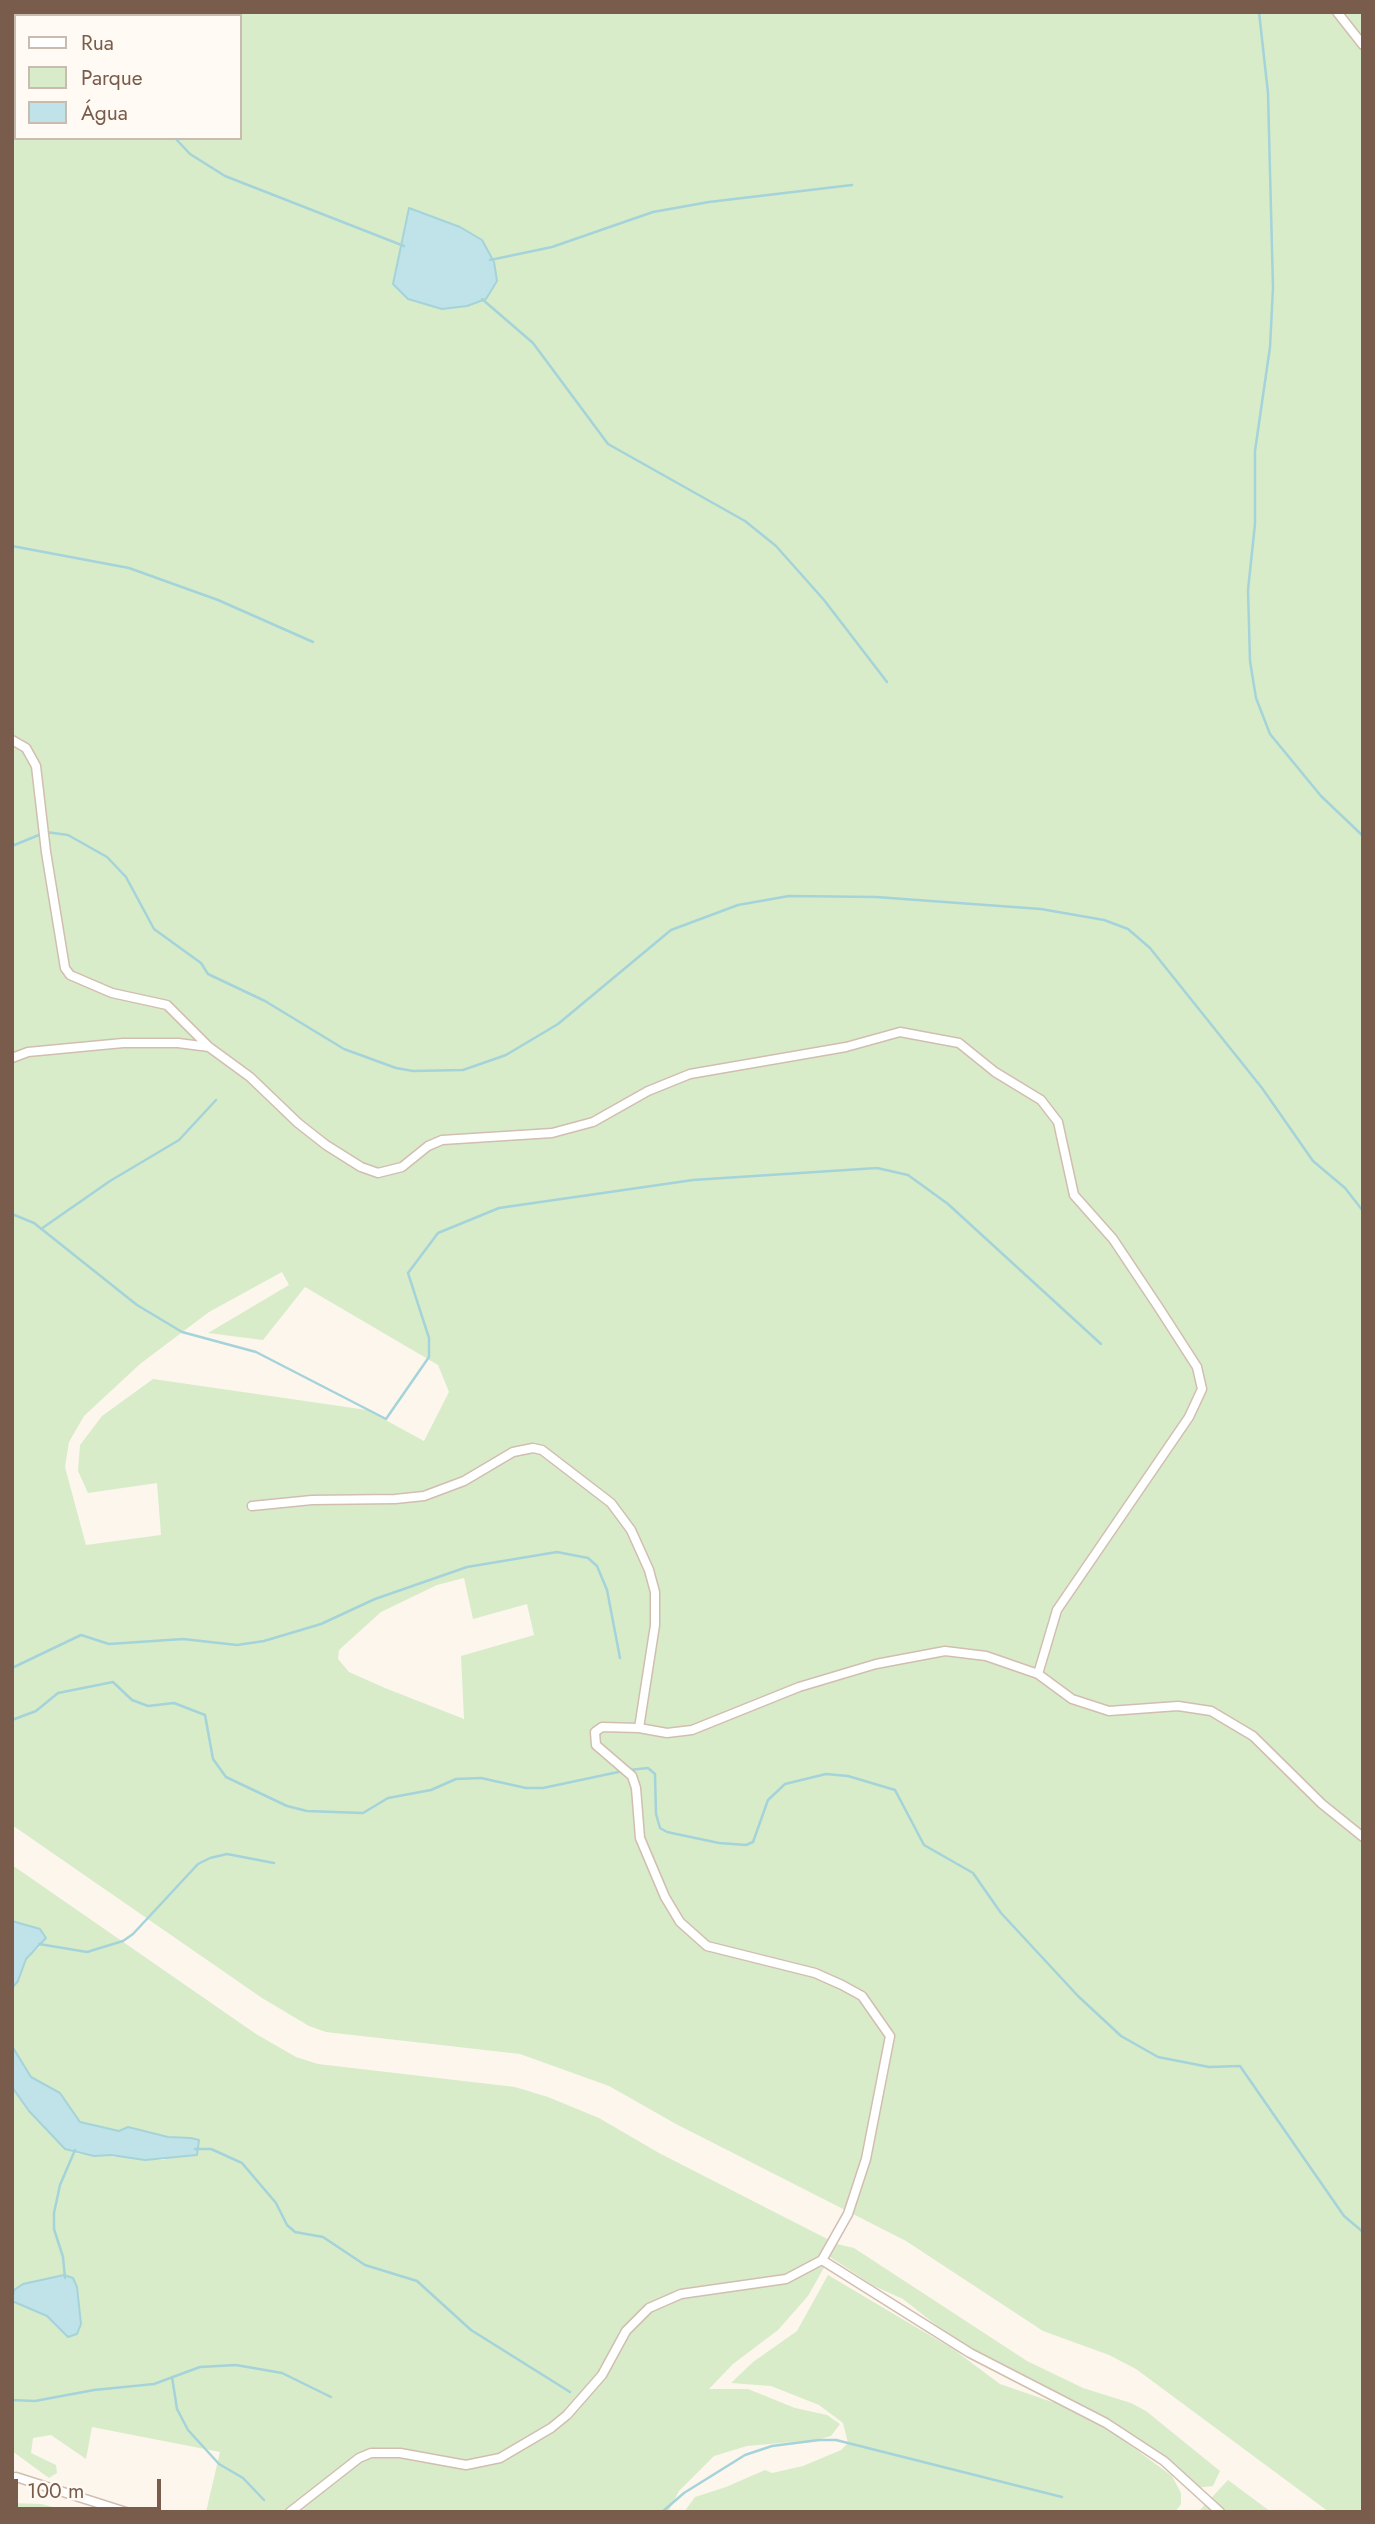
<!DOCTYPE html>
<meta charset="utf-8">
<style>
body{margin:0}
#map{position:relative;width:1375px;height:2524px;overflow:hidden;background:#fdf6ec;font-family:Jost,sans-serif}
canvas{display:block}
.frame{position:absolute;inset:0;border:14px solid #7a5c4d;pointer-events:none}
.legend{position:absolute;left:14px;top:14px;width:228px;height:126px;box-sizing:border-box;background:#fffaf3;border:2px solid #cabbb1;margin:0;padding:9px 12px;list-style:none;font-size:21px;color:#7a5c4d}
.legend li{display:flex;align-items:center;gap:14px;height:35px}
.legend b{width:35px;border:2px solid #cabbb1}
.scale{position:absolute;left:14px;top:2479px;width:147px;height:32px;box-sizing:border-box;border:4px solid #7a5c4d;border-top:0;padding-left:9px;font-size:21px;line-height:24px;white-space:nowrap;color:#7a5c4d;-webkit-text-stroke:5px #fffaf3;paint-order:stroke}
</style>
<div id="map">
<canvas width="1375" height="2524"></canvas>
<div class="frame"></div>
<ul class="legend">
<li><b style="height:9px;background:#fff"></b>Rua</li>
<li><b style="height:19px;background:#d8ecc9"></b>Parque</li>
<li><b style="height:19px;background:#bfe3e8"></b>Água</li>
</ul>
<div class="scale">100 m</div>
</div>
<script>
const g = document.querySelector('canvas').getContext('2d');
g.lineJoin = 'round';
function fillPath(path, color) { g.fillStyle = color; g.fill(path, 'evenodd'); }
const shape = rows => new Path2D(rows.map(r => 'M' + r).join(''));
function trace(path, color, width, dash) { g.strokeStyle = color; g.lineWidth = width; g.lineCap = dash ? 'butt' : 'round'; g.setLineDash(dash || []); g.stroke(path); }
const green = shape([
 [12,12,1363,12,1363,2512,1329,2512,1136,2369,1109,2355,1043,2331,906,2241,676,2124,609,2086,520,2054,326,2032,309,2026,262,1998,12,1825],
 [16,16,240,16,240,138,16,138],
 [282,1272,289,1285,208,1333,263,1340,305,1287,438,1365,449,1392,424,1441,367,1410,153,1379,102,1416,80,1445,78,1471,88,1493,157,1483,161,1535,86,1545,65,1467,69,1442,84,1416,140,1364,209,1312],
 [464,1578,473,1619,527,1604,534,1635,461,1656,464,1719,385,1688,349,1672,338,1659,339,1650,381,1612,437,1585],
 [12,1865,256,2034,296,2057,318,2064,515,2087,548,2097,599,2118,659,2153,837,2244,854,2248,1027,2361,1083,2388,1131,2403,1146,2411,1220,2471,1213,2486,1196,2488,1082,2407,994,2371,903,2299,874,2286,830,2257,808,2296,778,2330,733,2364,709,2389,748,2389,795,2408,827,2415,840,2424,831,2436,816,2440,747,2446,714,2456,679,2491,668,2512,206,2512,220,2452,92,2427,86,2459,51,2435,33,2438,31,2453,56,2465,57,2473,49,2478,12,2451,12,2087,29,2111,65,2149,79,2154,164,2160,191,2138,168,2137,128,2127,119,2131,80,2122,60,2093,31,2078,12,2046,12,1988,19,1981,25,1959,40,1947,40,1929,12,1921],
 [828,2275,953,2349,1000,2384,1058,2404,1108,2429,1172,2476,1181,2493,1181,2504,1175,2512,684,2512,695,2497,726,2487,765,2470,772,2473,803,2466,841,2450,848,2443,843,2423,819,2405,771,2386,731,2383,753,2362,797,2331],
 [1228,2480,1271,2512,1198,2512],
 [12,2503,41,2504,74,2512,12,2512]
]);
const water = shape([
 [409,208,460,227,482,240,494,262,497,281,486,299,467,306,442,309,408,299,393,284,409,208],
 [12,1921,40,1929,46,1938,26,1959,18,1981,12,1988,12,1921],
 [12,2046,31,2077,60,2093,80,2122,119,2131,128,2127,168,2137,191,2138,199,2140,197,2155,145,2160,111,2155,94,2156,65,2149,29,2111,12,2087,12,2046],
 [64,2275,73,2278,77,2287,81,2324,77,2334,68,2337,47,2316,12,2301,14,2290,23,2284,64,2275]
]);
const stream = shape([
 [1259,12,1268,93,1273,288,1270,347,1255,451,1255,524,1248,590,1250,661,1256,698,1270,734,1321,796,1363,836],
 [12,14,16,16],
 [175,138,190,154,225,176,404,246],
 [490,260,552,247,653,212,709,202,852,185],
 [482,299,533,343,608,444,745,521,776,546,824,600,887,682],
 [12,546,129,568,218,600,313,642],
 [12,846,46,832,68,835,107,857,126,877,154,929,201,963,208,974,265,1001,344,1049,396,1068,413,1071,463,1070,506,1055,558,1024,671,930,738,905,789,896,876,897,1041,909,1104,920,1128,929,1150,948,1262,1088,1313,1161,1345,1188,1363,1211],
 [12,1214,34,1223,137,1305,182,1332,256,1352,386,1419,429,1357,429,1338,408,1273,438,1233,499,1208,693,1180,877,1168,908,1175,948,1204,1101,1344],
 [41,1229,110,1181,179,1140,216,1100],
 [12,1668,81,1635,109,1644,183,1639,237,1645,264,1641,321,1624,375,1599,467,1567,557,1552,588,1558,597,1566,607,1590,620,1658],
 [12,1720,36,1711,58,1693,113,1682,132,1700,148,1706,174,1703,205,1715,213,1759,226,1777,287,1806,307,1811,363,1813,388,1798,431,1790,456,1779,481,1778,526,1788,543,1788,623,1771],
 [629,1770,648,1768,655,1774,656,1814,660,1828,667,1832,719,1843,746,1845,753,1842,768,1800,785,1784,826,1774,848,1776,895,1790,924,1845,973,1873,1001,1913,1078,1996,1121,2036,1158,2057,1209,2067,1240,2066,1344,2216,1363,2232],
 [39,1944,87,1952,123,1941,133,1934,198,1864,210,1858,227,1854,274,1863],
 [195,2149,211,2149,242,2163,276,2203,287,2225,295,2232,323,2237,365,2265,417,2281,471,2330,570,2392],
 [65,2278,63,2257,54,2229,54,2213,60,2185,75,2150],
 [172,2377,177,2409,188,2430,219,2464,243,2478,264,2500],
 [12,2400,35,2401,94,2390,154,2384,200,2367,236,2365,282,2373,331,2397],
 [662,2512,684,2493,745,2455,772,2446,819,2440,836,2440,1062,2497]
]);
const street = shape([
 [1337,12,1363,45],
 [12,740,26,748,36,766,46,852,65,968,70,975,112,993,167,1005,209,1047,250,1077,298,1123,326,1145,361,1167,378,1173,402,1167,428,1146,442,1140,552,1133,593,1122,648,1091,690,1074,846,1047,900,1032,959,1043,995,1072,1041,1100,1058,1122,1074,1195,1113,1239,1159,1308,1197,1367,1202,1389,1189,1417,1057,1610,1038,1674],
 [12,1058,28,1052,123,1043,178,1043,209,1047],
 [252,1506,312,1500,395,1499,424,1496,464,1481,513,1452,533,1448,542,1450,611,1503,631,1530,649,1570,655,1592,655,1625,639,1728],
 [822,2260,970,2353,1106,2423,1164,2461,1220,2512],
 [16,2477,126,2512],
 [290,2512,359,2458,371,2453,400,2453,466,2465,500,2458,551,2428,567,2415,602,2375,626,2331,649,2308,681,2294,786,2279,822,2260,848,2214,866,2159,890,2036,862,1996,842,1985,815,1973,707,1946,680,1922,665,1897,640,1838,636,1788,632,1776,596,1745,595,1732,602,1727,639,1728,667,1733,692,1730,799,1687,876,1664,945,1651,986,1656,1038,1674,1072,1699,1109,1711,1178,1706,1211,1711,1253,1736,1322,1804,1363,1837]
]);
fillPath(green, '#d8ecc9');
fillPath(water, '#bfe3e8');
trace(water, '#a5d3da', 2);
trace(stream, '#a5d3da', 2.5);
trace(street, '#d1beb0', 11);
trace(street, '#fff', 8);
</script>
